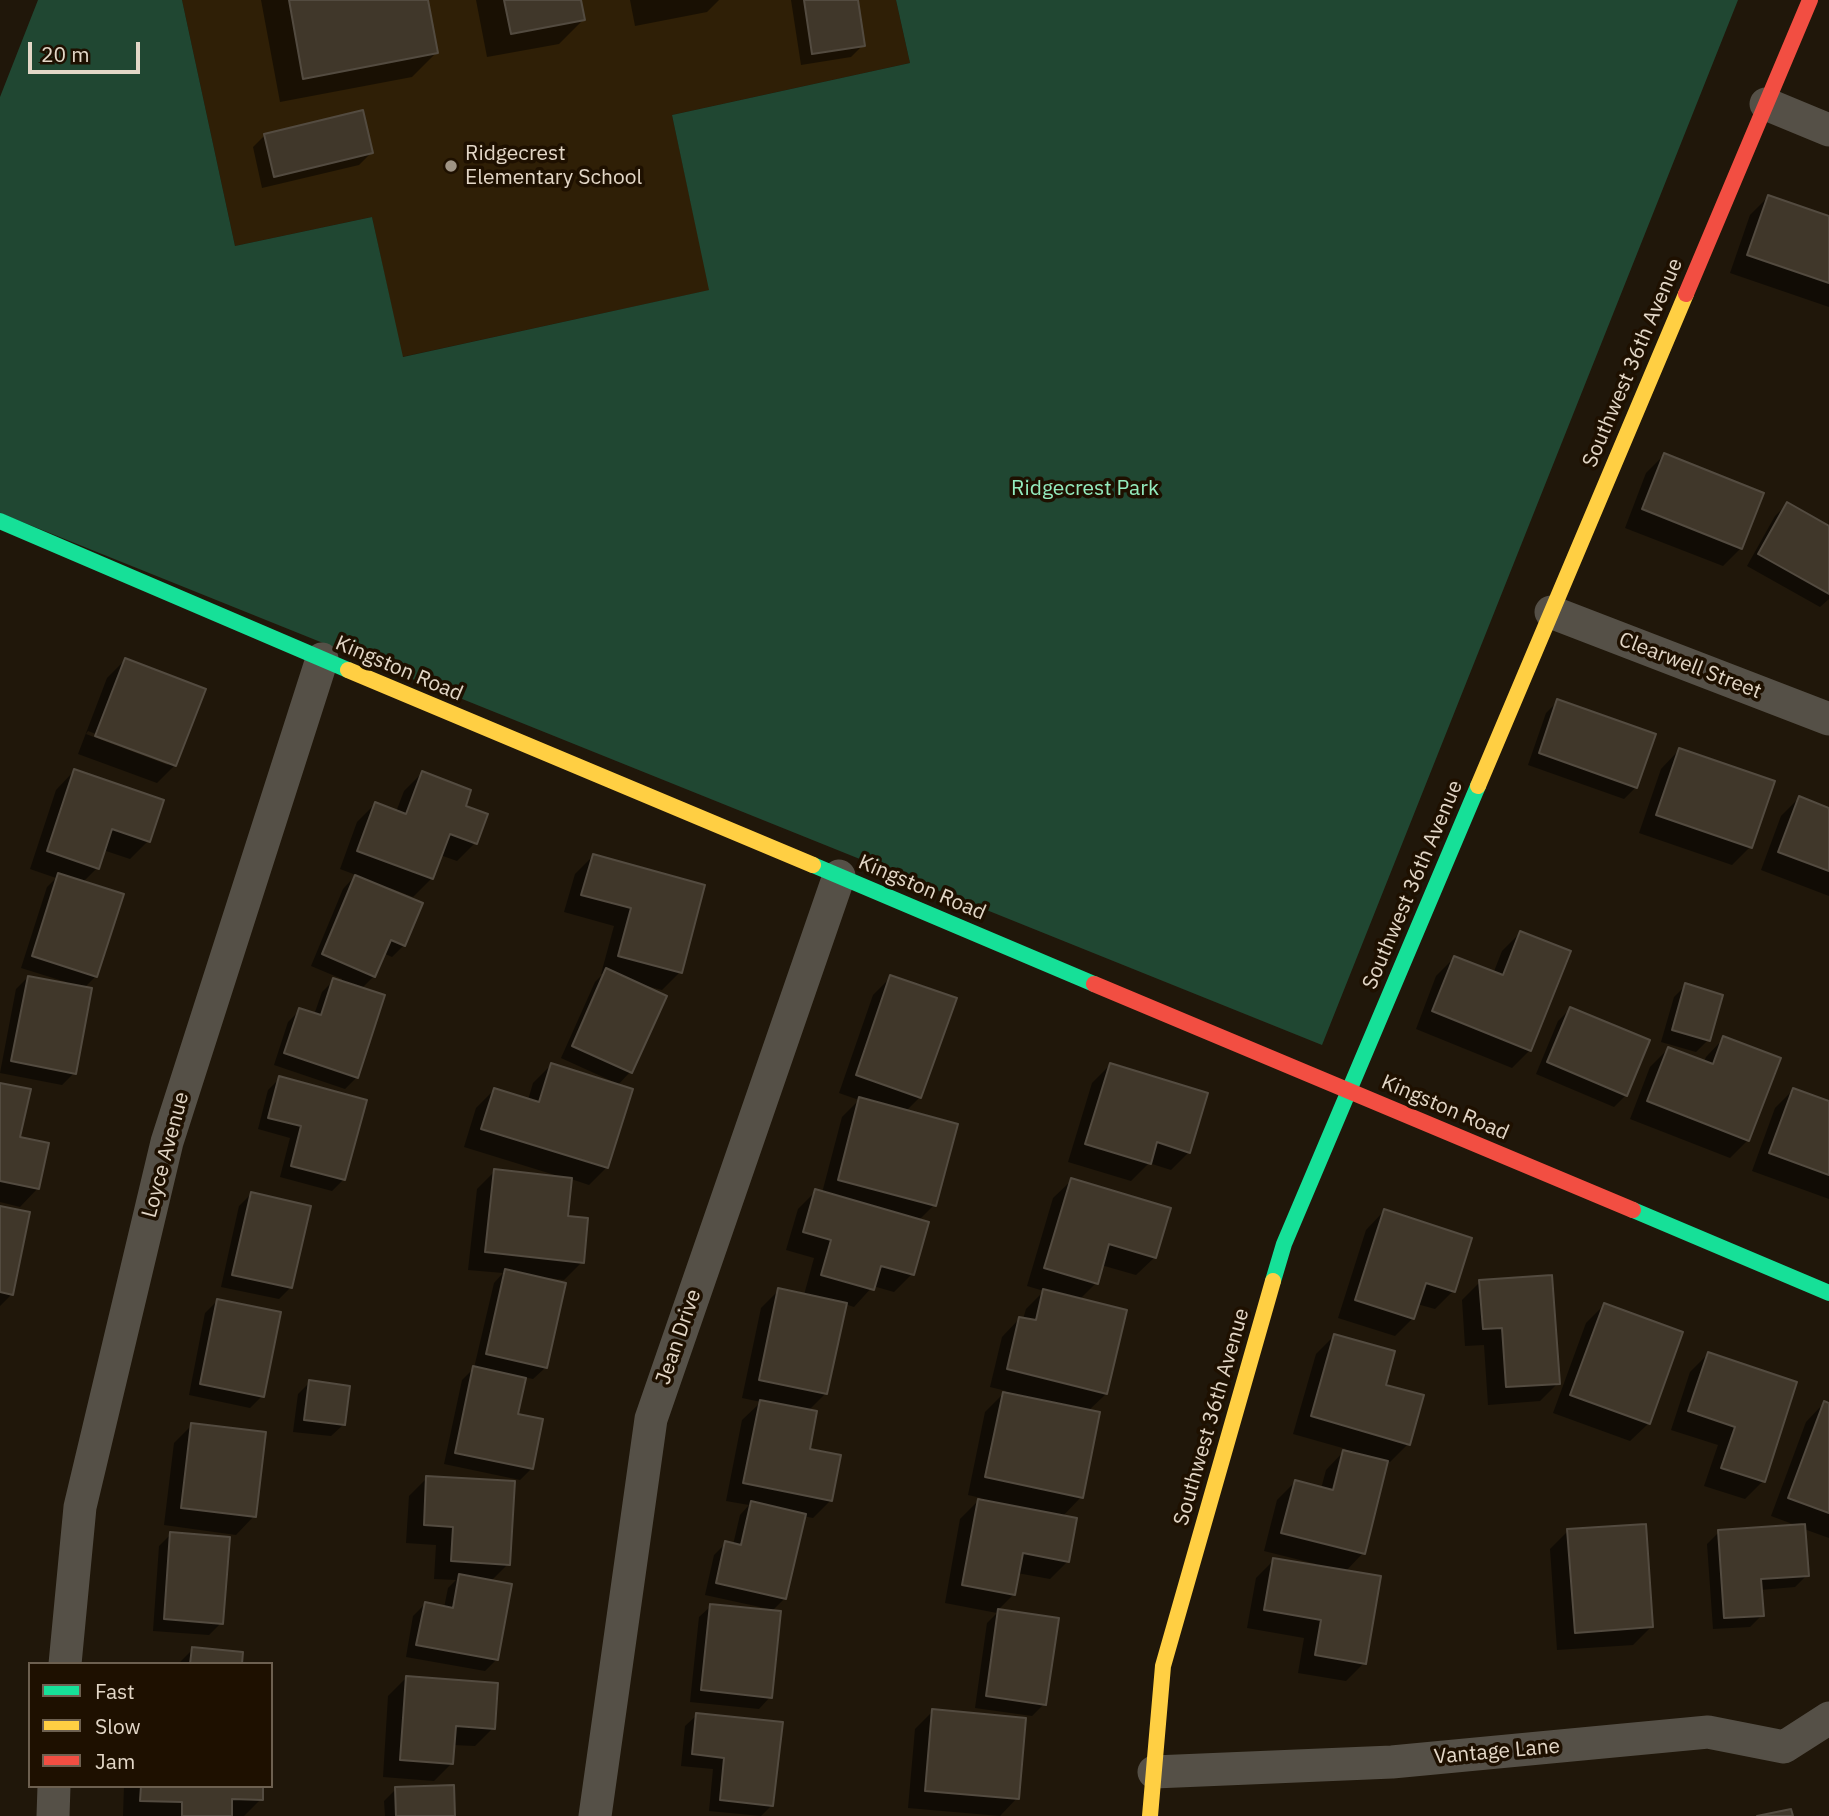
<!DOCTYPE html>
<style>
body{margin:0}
#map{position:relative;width:1829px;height:1816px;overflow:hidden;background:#20170a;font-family:"IBM Plex Sans",sans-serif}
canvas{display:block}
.legend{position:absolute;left:28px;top:1662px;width:245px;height:126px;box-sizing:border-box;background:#1e1000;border:2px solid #6d6050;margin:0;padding:9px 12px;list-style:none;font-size:21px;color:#e3d7c7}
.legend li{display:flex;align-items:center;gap:14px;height:35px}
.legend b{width:35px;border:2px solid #6d6050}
.scale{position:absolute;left:28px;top:42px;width:112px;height:32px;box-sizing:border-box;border:4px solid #e3d7c7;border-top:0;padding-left:9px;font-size:21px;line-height:24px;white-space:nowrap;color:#e3d7c7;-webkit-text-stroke:5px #1e1000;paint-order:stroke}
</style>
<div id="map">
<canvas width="1829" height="1816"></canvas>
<ul class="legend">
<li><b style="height:9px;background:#16e098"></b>Fast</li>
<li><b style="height:9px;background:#ffcf43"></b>Slow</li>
<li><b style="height:9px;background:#f24e42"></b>Jam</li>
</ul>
<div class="scale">20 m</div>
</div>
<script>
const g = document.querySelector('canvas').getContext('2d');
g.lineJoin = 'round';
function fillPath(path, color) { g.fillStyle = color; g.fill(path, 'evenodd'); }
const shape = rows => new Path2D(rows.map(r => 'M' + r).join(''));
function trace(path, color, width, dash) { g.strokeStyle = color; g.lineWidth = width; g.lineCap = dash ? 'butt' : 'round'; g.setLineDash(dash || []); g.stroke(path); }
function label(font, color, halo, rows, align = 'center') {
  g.font = font + ' "IBM Plex Sans",sans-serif'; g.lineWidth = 7; g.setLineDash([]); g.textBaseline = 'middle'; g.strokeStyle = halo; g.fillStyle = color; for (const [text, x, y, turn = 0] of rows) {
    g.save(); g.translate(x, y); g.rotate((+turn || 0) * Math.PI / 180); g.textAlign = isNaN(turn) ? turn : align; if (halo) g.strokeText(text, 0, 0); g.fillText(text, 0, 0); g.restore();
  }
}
const built = shape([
 [182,0,896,0,910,63,672,115,710,290,402,357,372,217,235,246]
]);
const green = shape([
 [38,0,182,0,235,246,372,217,403,357,709,290,672,115,910,63,896,0,1738,0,1322,1045,0,513,0,97]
]);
const shadow = shape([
 [261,0,426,0,436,53,412,77,280,102],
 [476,0,579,0,583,20,559,44,487,57],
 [630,0,719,0,707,12,635,26],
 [791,0,856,0,863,45,851,57,801,65],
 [265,135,371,153,359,165,262,188,253,147],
 [1768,197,1829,218,1829,307,1730,273,1750,215],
 [1664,455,1741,548,1723,566,1625,528,1646,473],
 [1787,504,1829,528,1829,599,1820,607,1747,566,1775,516],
 [125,660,175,765,157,783,78,754,107,678],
 [88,731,168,761,168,765,86,734],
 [1558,701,1636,787,1624,799,1528,765,1546,713],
 [1679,750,1750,847,1732,865,1639,833,1661,769],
 [74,771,148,841,130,859,103,850,97,868,82,883,96,976,84,988,74,1073,62,1085,0,1073,16,989,28,977,65,985,66,982,21,968,47,887,56,878,30,869,56,790],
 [422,773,464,807,475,843,457,861,440,855,432,878,413,897,390,888,389,891,404,945,392,957,383,953,374,976,361,989,357,1077,345,1089,274,1065,288,1022,300,1010,314,1015,322,992,334,980,341,982,342,979,311,966,343,889,356,875,340,869,357,822,375,804,396,812,404,791],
 [1799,798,1829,810,1829,896,1761,870,1781,816],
 [593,856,680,972,662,990,646,986,630,1072,617,1086,607,1167,589,1185,571,1179,566,1218,582,1262,564,1280,548,1278,545,1368,533,1379,524,1377,516,1415,532,1468,520,1480,444,1464,462,1380,474,1368,494,1283,503,1273,468,1270,477,1189,495,1171,558,1178,558,1176,464,1147,476,1108,494,1090,528,1100,533,1083,551,1065,615,1085,616,1083,561,1058,595,982,603,974,601,974,614,926,564,912,575,874],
 [1520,933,1530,1050,1512,1068,1416,1029,1436,976,1454,958,1493,974,1502,951],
 [891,977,920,1097,906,1111,934,1205,918,1221,912,1274,894,1292,873,1286,854,1307,845,1304,826,1393,808,1411,808,1450,831,1500,813,1518,803,1516,785,1598,771,1612,770,1697,759,1709,690,1702,699,1617,711,1606,768,1611,769,1609,705,1595,714,1555,726,1543,733,1545,740,1515,749,1505,726,1501,742,1420,761,1402,742,1398,761,1308,779,1290,804,1295,814,1258,786,1250,798,1209,816,1191,822,1193,842,1117,859,1100,839,1093,873,995],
 [1686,985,1721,996,1708,1040,1696,1052,1661,1042,1674,997],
 [1570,1009,1626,1095,1614,1107,1536,1074,1558,1021],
 [1724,1038,1748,1140,1730,1158,1630,1119,1650,1067,1668,1049,1704,1062,1706,1057],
 [1110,1065,1189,1152,1171,1170,1149,1163,1131,1181,1068,1162,1092,1083],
 [280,1078,344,1179,332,1191,280,1177,290,1138,258,1129,268,1090],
 [0,1084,38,1188,20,1207,0,1202],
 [1793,1090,1829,1103,1829,1199,1752,1171,1775,1108],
 [1072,1180,1155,1257,1136,1275,1101,1265,1096,1283,1079,1300,1106,1394,1088,1411,1081,1497,1062,1517,1068,1561,1050,1579,1017,1573,1014,1594,997,1611,1057,1620,1044,1704,1032,1716,975,1708,987,1623,997,1613,945,1603,960,1519,981,1498,968,1495,985,1412,1006,1391,990,1387,1002,1337,1020,1318,1023,1319,1026,1309,1044,1291,1027,1286,1053,1198],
 [251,1194,291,1287,279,1299,221,1287,239,1206],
 [0,1208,12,1294,0,1306],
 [1384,1211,1453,1291,1435,1309,1417,1304,1413,1318,1395,1336,1338,1318,1366,1230],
 [1480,1282,1558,1383,1540,1401,1488,1405,1484,1345,1465,1346,1462,1300],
 [217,1301,262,1396,250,1408,189,1395,205,1313],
 [1604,1305,1649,1423,1630,1441,1553,1413,1586,1323],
 [1334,1336,1384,1386,1408,1444,1390,1462,1387,1461,1363,1553,1345,1572,1364,1663,1346,1681,1298,1673,1304,1638,1247,1628,1256,1578,1274,1560,1316,1567,1316,1564,1264,1551,1277,1500,1295,1482,1321,1489,1326,1470,1346,1449,1293,1434,1316,1354],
 [1708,1354,1763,1481,1745,1499,1704,1486,1718,1445,1671,1430,1690,1372],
 [310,1382,343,1425,331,1436,293,1432,298,1394],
 [1824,1403,1829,1405,1829,1538,1804,1529,1807,1575,1795,1587,1760,1590,1762,1615,1750,1627,1713,1629,1707,1544,1719,1532,1798,1526,1771,1516,1806,1422],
 [192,1425,254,1516,236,1535,164,1525,174,1443],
 [427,1478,508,1564,490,1582,497,1659,485,1671,406,1657,413,1616,425,1604,444,1608,448,1588,456,1580,434,1579,436,1545,406,1543,409,1496],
 [1568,1531,1651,1627,1633,1645,1557,1650,1550,1549],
 [171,1534,221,1623,209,1635,153,1631,159,1546],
 [193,1649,240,1664,178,1664],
 [406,1678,493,1728,475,1746,453,1745,452,1763,434,1781,383,1777,388,1696],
 [933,1711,1017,1798,1000,1816,908,1808,915,1729],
 [697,1715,772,1805,761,1816,709,1811,713,1769,681,1766,685,1726],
 [124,1786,262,1786,261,1799,244,1816,123,1816],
 [396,1789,453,1816,385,1816,384,1801]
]);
const building = shape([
 [289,0,428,0,438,53,303,79,289,0],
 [504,0,581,0,585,20,511,34,504,0],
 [804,0,858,0,865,46,812,54,804,0],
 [363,110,373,153,274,177,264,134,363,110],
 [1768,195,1829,216,1829,283,1747,255,1768,195],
 [1664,453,1764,493,1742,549,1642,509,1664,453],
 [1787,502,1829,526,1829,594,1758,554,1787,502],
 [125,658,206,689,176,766,95,736,125,658],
 [1557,699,1656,734,1637,788,1539,753,1557,699],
 [1679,748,1775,781,1752,848,1656,815,1679,748],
 [74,769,164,800,150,842,112,829,99,869,47,851,74,769],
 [422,771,471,790,466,806,488,814,477,844,450,834,433,879,357,851,375,802,406,814,422,771],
 [1799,796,1829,808,1829,871,1778,852,1799,796],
 [593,854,705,885,682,973,618,956,631,908,581,895,593,854],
 [58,873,124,894,97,977,32,956,58,873],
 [355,875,423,903,405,946,391,940,375,977,322,954,355,875],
 [1520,931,1571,951,1531,1051,1432,1011,1454,956,1503,975,1520,931],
 [606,968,667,996,632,1073,572,1046,606,968],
 [890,975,957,998,921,1098,856,1075,890,975],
 [28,976,92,988,76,1074,11,1061,28,976],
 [333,978,385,995,358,1078,284,1053,299,1008,321,1015,333,978],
 [1685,983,1723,995,1710,1041,1672,1030,1685,983],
 [1570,1007,1650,1040,1627,1096,1547,1062,1570,1007],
 [1723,1036,1781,1058,1749,1141,1647,1101,1668,1047,1713,1064,1723,1036],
 [551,1063,633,1089,608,1168,481,1129,494,1088,539,1102,551,1063],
 [1110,1063,1208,1093,1190,1153,1157,1142,1151,1164,1085,1144,1110,1063],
 [279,1076,367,1100,345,1180,291,1166,301,1126,268,1118,279,1076],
 [0,1083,31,1089,20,1137,49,1143,39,1189,0,1181,0,1083],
 [1793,1088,1829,1101,1829,1175,1769,1153,1793,1088],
 [859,1097,958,1124,936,1206,838,1180,859,1097],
 [494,1169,572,1178,568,1216,588,1218,584,1263,485,1252,494,1169],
 [1071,1178,1171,1208,1156,1258,1109,1244,1098,1284,1044,1268,1071,1178],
 [815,1189,929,1222,914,1275,881,1266,874,1290,821,1275,831,1240,803,1232,815,1189],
 [251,1192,311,1206,292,1288,232,1275,251,1192],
 [0,1206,30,1212,13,1295,0,1292,0,1206],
 [1384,1209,1472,1238,1455,1292,1426,1283,1414,1319,1355,1300,1384,1209],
 [505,1269,566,1283,547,1368,486,1354,505,1269],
 [1552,1275,1560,1384,1506,1387,1502,1328,1483,1329,1479,1280,1552,1275],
 [778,1288,847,1303,827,1394,759,1380,778,1288],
 [1043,1289,1127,1310,1107,1394,1007,1369,1019,1317,1036,1320,1043,1289],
 [217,1299,281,1312,264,1397,200,1384,217,1299],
 [1604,1303,1683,1332,1650,1424,1570,1395,1604,1303],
 [1334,1334,1395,1351,1386,1385,1424,1395,1410,1445,1311,1416,1334,1334],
 [1708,1352,1797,1382,1765,1482,1721,1468,1735,1427,1688,1411,1708,1352],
 [473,1366,526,1378,518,1414,543,1419,533,1469,455,1453,473,1366],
 [309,1380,350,1386,345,1425,304,1420,309,1380],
 [1003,1392,1100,1412,1083,1498,985,1477,1003,1392],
 [760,1400,817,1411,810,1449,841,1455,832,1501,743,1483,760,1400],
 [1824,1401,1829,1403,1829,1513,1788,1498,1824,1401],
 [191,1423,266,1432,256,1517,181,1508,191,1423],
 [1343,1450,1388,1461,1365,1554,1281,1533,1295,1480,1333,1490,1343,1450],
 [426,1476,515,1481,510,1565,451,1561,453,1527,424,1525,426,1476],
 [978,1499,1077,1518,1069,1562,1023,1553,1015,1595,962,1585,978,1499],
 [751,1501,806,1514,786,1599,716,1583,725,1541,741,1545,751,1501],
 [1646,1524,1653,1627,1575,1633,1567,1529,1646,1524],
 [1805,1524,1809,1576,1761,1579,1764,1616,1724,1618,1718,1530,1805,1524],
 [170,1532,230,1537,223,1624,164,1619,170,1532],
 [1273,1558,1381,1576,1366,1664,1315,1655,1321,1620,1264,1610,1273,1558],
 [459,1574,512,1584,498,1660,416,1645,425,1602,453,1608,459,1574],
 [710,1604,781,1611,772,1698,701,1690,710,1604],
 [998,1609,1059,1618,1046,1705,986,1696,998,1609],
 [192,1647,243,1652,242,1664,190,1664,192,1647],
 [406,1676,498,1683,495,1729,456,1726,453,1764,400,1760,406,1676],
 [932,1709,1026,1718,1019,1799,925,1791,932,1709],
 [696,1713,783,1722,773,1806,720,1800,724,1758,692,1754,696,1713],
 [454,1785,455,1816,396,1816,395,1787,454,1785],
 [141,1786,263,1786,263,1800,232,1799,232,1816,182,1816,182,1802,140,1801,141,1786],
 [1791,1809,1793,1816,1757,1816,1791,1809]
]);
const street = shape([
 [1766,104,1829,130],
 [1551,612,1829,719],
 [65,1664,80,1507,167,1142,322,659],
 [1154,1772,1392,1762,1708,1732,1784,1747,1829,1718],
 [53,1816,54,1786],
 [595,1816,651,1419,839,876]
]);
const fast = shape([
 [0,521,348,670],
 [813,865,1094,984],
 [1633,1210,1829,1293],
 [1273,1281,1284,1244,1478,786]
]);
const slow = shape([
 [348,670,813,865],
 [1478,786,1686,294],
 [1150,1816,1163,1666,1273,1281]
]);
const jam = shape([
 [1686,294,1810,0],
 [1094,984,1633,1210]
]);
const markers = [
 [451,166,7,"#9f9485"]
];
const poiNames = [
 ["Ridgecrest",465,154],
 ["Elementary School",465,178]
];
const streetNames = [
 ["Southwest 36th Avenue",1633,363,-67],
 ["Clearwell Street",1690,666,21],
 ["Kingston Road",399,669,23],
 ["Southwest 36th Avenue",1413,885,-67],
 ["Kingston Road",922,888,23],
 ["Kingston Road",1445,1108,23],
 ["Loyce Avenue",166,1155,-75],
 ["Jean Drive",679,1337,-71],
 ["Southwest 36th Avenue",1212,1417,-74],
 ["Vantage Lane",1497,1752,-5]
];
const parkNames = [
 ["Ridgecrest Park",1085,489]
];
fillPath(built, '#2f1f06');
fillPath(green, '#204732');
fillPath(shadow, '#0007');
fillPath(building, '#40372a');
trace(building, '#534b40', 2);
trace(street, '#555047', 33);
trace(fast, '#16e098', 16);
trace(slow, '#ffcf43', 16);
trace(jam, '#f24e42', 16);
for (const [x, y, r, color] of markers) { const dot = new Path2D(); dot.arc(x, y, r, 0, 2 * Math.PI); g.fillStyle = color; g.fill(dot); trace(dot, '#1e1000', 2.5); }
label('21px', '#e3d7c7', '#1e1000', poiNames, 'left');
label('21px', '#e3d7c7', '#1e1000', streetNames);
label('21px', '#94ecbe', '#1e1000', parkNames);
</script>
